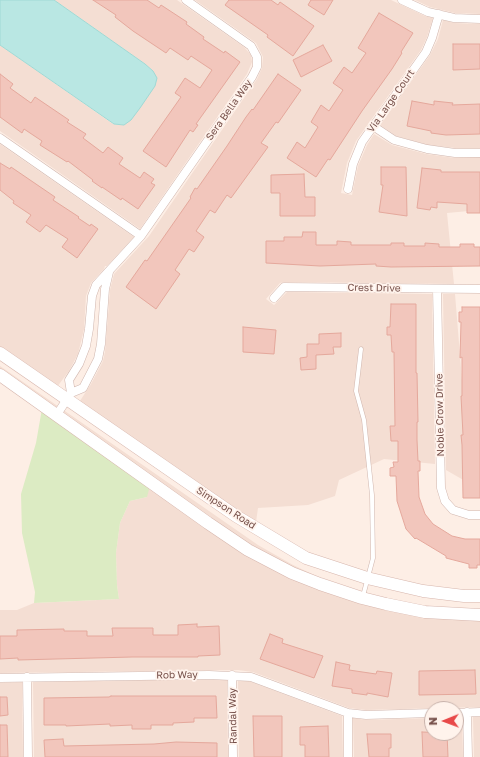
<!DOCTYPE html>
<style>
body{margin:0}
#map{position:relative;width:480px;height:757px;overflow:hidden;background:#fdeee5;font-family:"Golos Text",sans-serif}
canvas{display:block}
.north{position:absolute;left:424px;top:701px;width:40px;height:40px;box-sizing:border-box;background:#fff3ec;border:1px solid #c8b2ab;border-radius:50%;rotate:269deg;font-size:11px;font-weight:700;line-height:16px;text-align:center;color:#76504a}
.north::after{content:'';display:block;margin:auto;width:14px;height:18px;background:#e84949;clip-path:polygon(50% 0,100% 100%,50% 72%,0 100%)}
</style>
<div id="map">
<canvas width="480" height="757"></canvas>
<div class="north">N</div>
</div>
<script>
const g = document.querySelector('canvas').getContext('2d');
g.lineJoin = 'round';
function fillPath(path, color) { g.fillStyle = color; g.fill(path, 'evenodd'); }
const shape = rows => new Path2D(rows.map(r => 'M' + r).join(''));
function trace(path, color, width, dash) { g.strokeStyle = color; g.lineWidth = width; g.lineCap = dash ? 'butt' : 'round'; g.setLineDash(dash || []); g.stroke(path); }
function label(font, color, halo, rows, align = 'center') {
  g.font = font + ' "Golos Text",sans-serif'; g.lineWidth = 3.5; g.setLineDash([]); g.textBaseline = 'middle'; g.strokeStyle = halo; g.fillStyle = color; for (const [text, x, y, turn = 0] of rows) {
    g.save(); g.translate(x, y); g.rotate((+turn || 0) * Math.PI / 180); g.textAlign = isNaN(turn) ? turn : align; if (halo) g.strokeText(text, 0, 0); g.fillText(text, 0, 0); g.restore();
  }
}
const residential = shape([
 [54,0,177,0,244,47,251,55,252,62,247,74,140,229,0,131,0,45,113,124,124,125,153,71,145,64],
 [195,0,391,0,425,16,433,18,427,37,421,50,356,141,347,163,341,193,352,195,358,166,367,145,374,134,392,145,426,154,455,158,480,157,480,210,447,213,454,284,284,282,280,283,266,299,274,305,287,292,432,294,435,464,384,459,339,480,335,496,308,505,258,508,255,529,76,407,91,384,103,361,105,352,110,290,114,274,149,236,257,79,262,68,263,57,256,43],
 [415,0,480,0,480,14,455,13,430,7],
 [443,20,454,23,480,24,480,148,455,148,428,145,396,136,380,125,430,55,438,39],
 [0,144,134,237,107,266,105,266,104,269,91,283,86,296,84,329,78,354,69,371,54,391,0,353],
 [443,294,455,294,462,380,479,489,446,470],
 [0,366,258,545,293,565,327,581,364,594,406,605,480,611,480,707,366,710,349,708,253,672,238,670,0,673,0,610,17,610,34,603,119,599,117,585,116,553,120,523,130,501,147,497,0,375],
 [209,679,227,680,228,757,34,757,33,682],
 [238,681,249,681,342,716,343,757,239,757],
 [22,682,23,757,0,757,0,683],
 [462,717,463,757,354,757,353,718,366,720,432,718,432,733,456,733,456,718],
 [473,717,480,717,480,757,474,757]
]);
const green = shape([
 [43,403,136,464,150,486,147,497,130,501,120,523,116,553,117,585,119,599,34,603,35,592,22,533,21,494,36,443]
]);
const water = shape([
 [0,0,54,0,145,64,153,71,157,78,155,86,140,108,131,120,124,125,114,124,0,45,0,0]
]);
const building = shape([
 [93,0,147,0,159,8,161,5,187,22,186,24,204,37,203,39,224,53,225,51,240,62,196,124,198,125,193,132,190,130,166,167,143,151,181,97,175,93,185,78,200,88,212,70,191,56,188,60,170,48,166,53,133,31,115,17,116,15,93,0],
 [229,0,271,0,278,5,280,2,314,26,293,56,267,37,268,35,225,5,229,0],
 [311,0,333,0,324,15,308,5,311,0],
 [379,13,413,33,401,52,402,53,392,69,362,111,330,160,328,159,316,177,287,158,297,142,305,148,318,127,311,122,321,105,329,111,343,90,333,83,344,67,352,73,366,53,358,48,379,13],
 [453,44,480,44,480,69,453,70,453,44],
 [323,45,332,61,301,77,293,60,323,45],
 [0,74,13,84,10,88,31,103,35,97,69,120,67,122,86,134,83,138,103,153,108,147,123,158,119,164,140,178,144,172,154,179,151,183,155,185,138,209,122,198,121,200,102,187,102,188,92,181,93,180,68,161,67,162,40,145,42,141,24,129,22,133,0,117,0,74],
 [278,74,301,90,278,123,276,122,261,143,268,147,231,198,227,195,215,213,210,210,196,231,204,237,194,252,189,249,175,270,180,274,156,309,126,287,145,260,147,261,191,198,190,197,195,188,197,189,227,146,246,117,252,109,253,110,278,74],
 [412,101,434,105,434,101,453,103,452,105,480,104,480,134,446,135,431,133,431,131,407,126,412,101],
 [0,163,10,169,11,167,55,197,53,200,79,217,78,218,90,226,91,224,98,229,77,258,62,247,68,239,46,225,40,232,26,222,31,215,13,203,14,201,0,190,0,163],
 [381,167,406,167,407,216,379,212,383,185,381,185,381,167],
 [422,168,441,170,441,172,480,172,480,213,467,213,467,204,437,202,437,208,431,207,430,210,417,208,422,168],
 [304,174,305,197,315,197,315,216,280,216,280,193,271,193,271,175,304,174],
 [303,232,316,232,316,245,337,245,337,241,351,242,351,245,391,245,391,243,404,243,404,246,425,246,425,243,439,244,439,247,460,247,460,244,474,244,474,247,480,247,480,266,391,267,376,266,376,264,320,266,266,263,266,241,284,241,284,237,302,237,303,232],
 [391,304,416,304,416,373,417,373,418,422,417,422,417,440,418,461,420,461,420,471,418,471,419,497,425,514,433,524,452,536,465,539,480,539,480,565,477,565,477,568,469,568,469,564,446,558,446,556,416,538,415,539,406,529,397,501,396,476,390,476,390,468,394,467,393,462,398,462,398,441,391,441,390,426,395,426,394,352,392,352,391,335,387,335,387,327,390,327,391,304],
 [462,307,480,307,480,498,463,498,462,445,461,435,463,435,461,396,462,396,462,357,460,358,461,322,459,322,459,312,462,312,462,307],
 [243,327,276,330,274,354,243,352,243,327],
 [341,333,341,347,333,347,334,354,316,355,316,369,301,370,300,358,307,357,307,344,319,344,319,334,341,333],
 [197,624,197,627,219,626,220,655,198,656,198,657,132,657,18,660,18,658,0,659,0,636,17,636,17,630,64,629,64,631,87,631,87,636,113,636,112,628,153,628,153,635,178,635,178,625,197,624],
 [270,634,283,639,282,643,323,656,314,678,260,659,270,634],
 [336,662,350,665,349,670,376,674,377,671,392,673,388,697,367,693,367,695,352,693,352,689,332,686,336,662],
 [475,670,476,694,419,695,419,671,475,670],
 [111,696,216,696,217,718,194,718,194,722,173,723,173,725,151,725,151,729,132,729,132,725,110,726,110,724,66,726,66,725,44,725,44,698,109,697,111,696],
 [0,697,7,697,8,715,0,716,0,697],
 [253,716,282,716,282,757,254,757,253,716],
 [0,725,7,725,8,757,0,757,0,725],
 [328,726,329,757,305,757,305,745,300,745,300,727,328,726],
 [422,732,447,733,448,757,423,757,422,732],
 [367,734,391,734,391,748,389,748,389,757,369,757,367,734],
 [63,739,64,746,154,744,176,742,217,743,217,757,45,757,44,740,63,739]
]);
const service = shape([
 [361,349,356,391,364,420,372,495,373,558,363,596]
]);
const minor = shape([
 [402,0,428,12,454,18,480,19],
 [373,126,394,140,427,149,455,153,480,153],
 [0,138,141,236],
 [348,189,353,164,362,142,426,52,432,38,439,14],
 [437,289,441,488,445,501,453,510,469,515,480,515],
 [274,298,284,287,480,289],
 [71,393,69,380,79,364,86,346,89,329,92,296,96,285,141,236,252,77,257,67,257,57,251,46,186,0],
 [56,416,71,393,83,388,98,359,101,344,105,289,109,272],
 [232,675,233,757],
 [27,677,28,757],
 [0,678,209,675,251,677,348,713,366,715,432,713],
 [467,712,468,757],
 [348,713,348,757],
 [456,713,480,712]
]);
const secondary = shape([
 [0,353,236,516,306,558,367,578,423,591,464,596,480,596],
 [0,375,208,523,248,550,292,573,320,584,362,598,386,604,425,612,480,615]
]);
const streetNames = [
 ["Via Large Court",391,101,-55],
 ["Sera Bella Way",229,110,-55],
 ["Crest Drive",374,288,1],
 ["Noble Crow Drive",440,415,-91],
 ["Simpson Road",226,508,33],
 ["Rob Way",177,675,-1],
 ["Randal Way",233,716,-91]
];
fillPath(residential, '#f4ded3');
fillPath(green, '#dcebc3');
fillPath(water, '#b9e7e3');
trace(water, '#9fd9d5', 1);
fillPath(building, '#f2c6bc');
trace(building, '#e5a89c', 1);
trace(service, '#d0b6ae', 5);
trace(minor, '#d0b6ae', 9);
trace(secondary, '#d7b6ad', 13);
trace(service, '#fff', 4);
trace(minor, '#fff', 8);
trace(secondary, '#fff', 12);
label('10px', '#76504a', '#fff3ec', streetNames);
</script>
